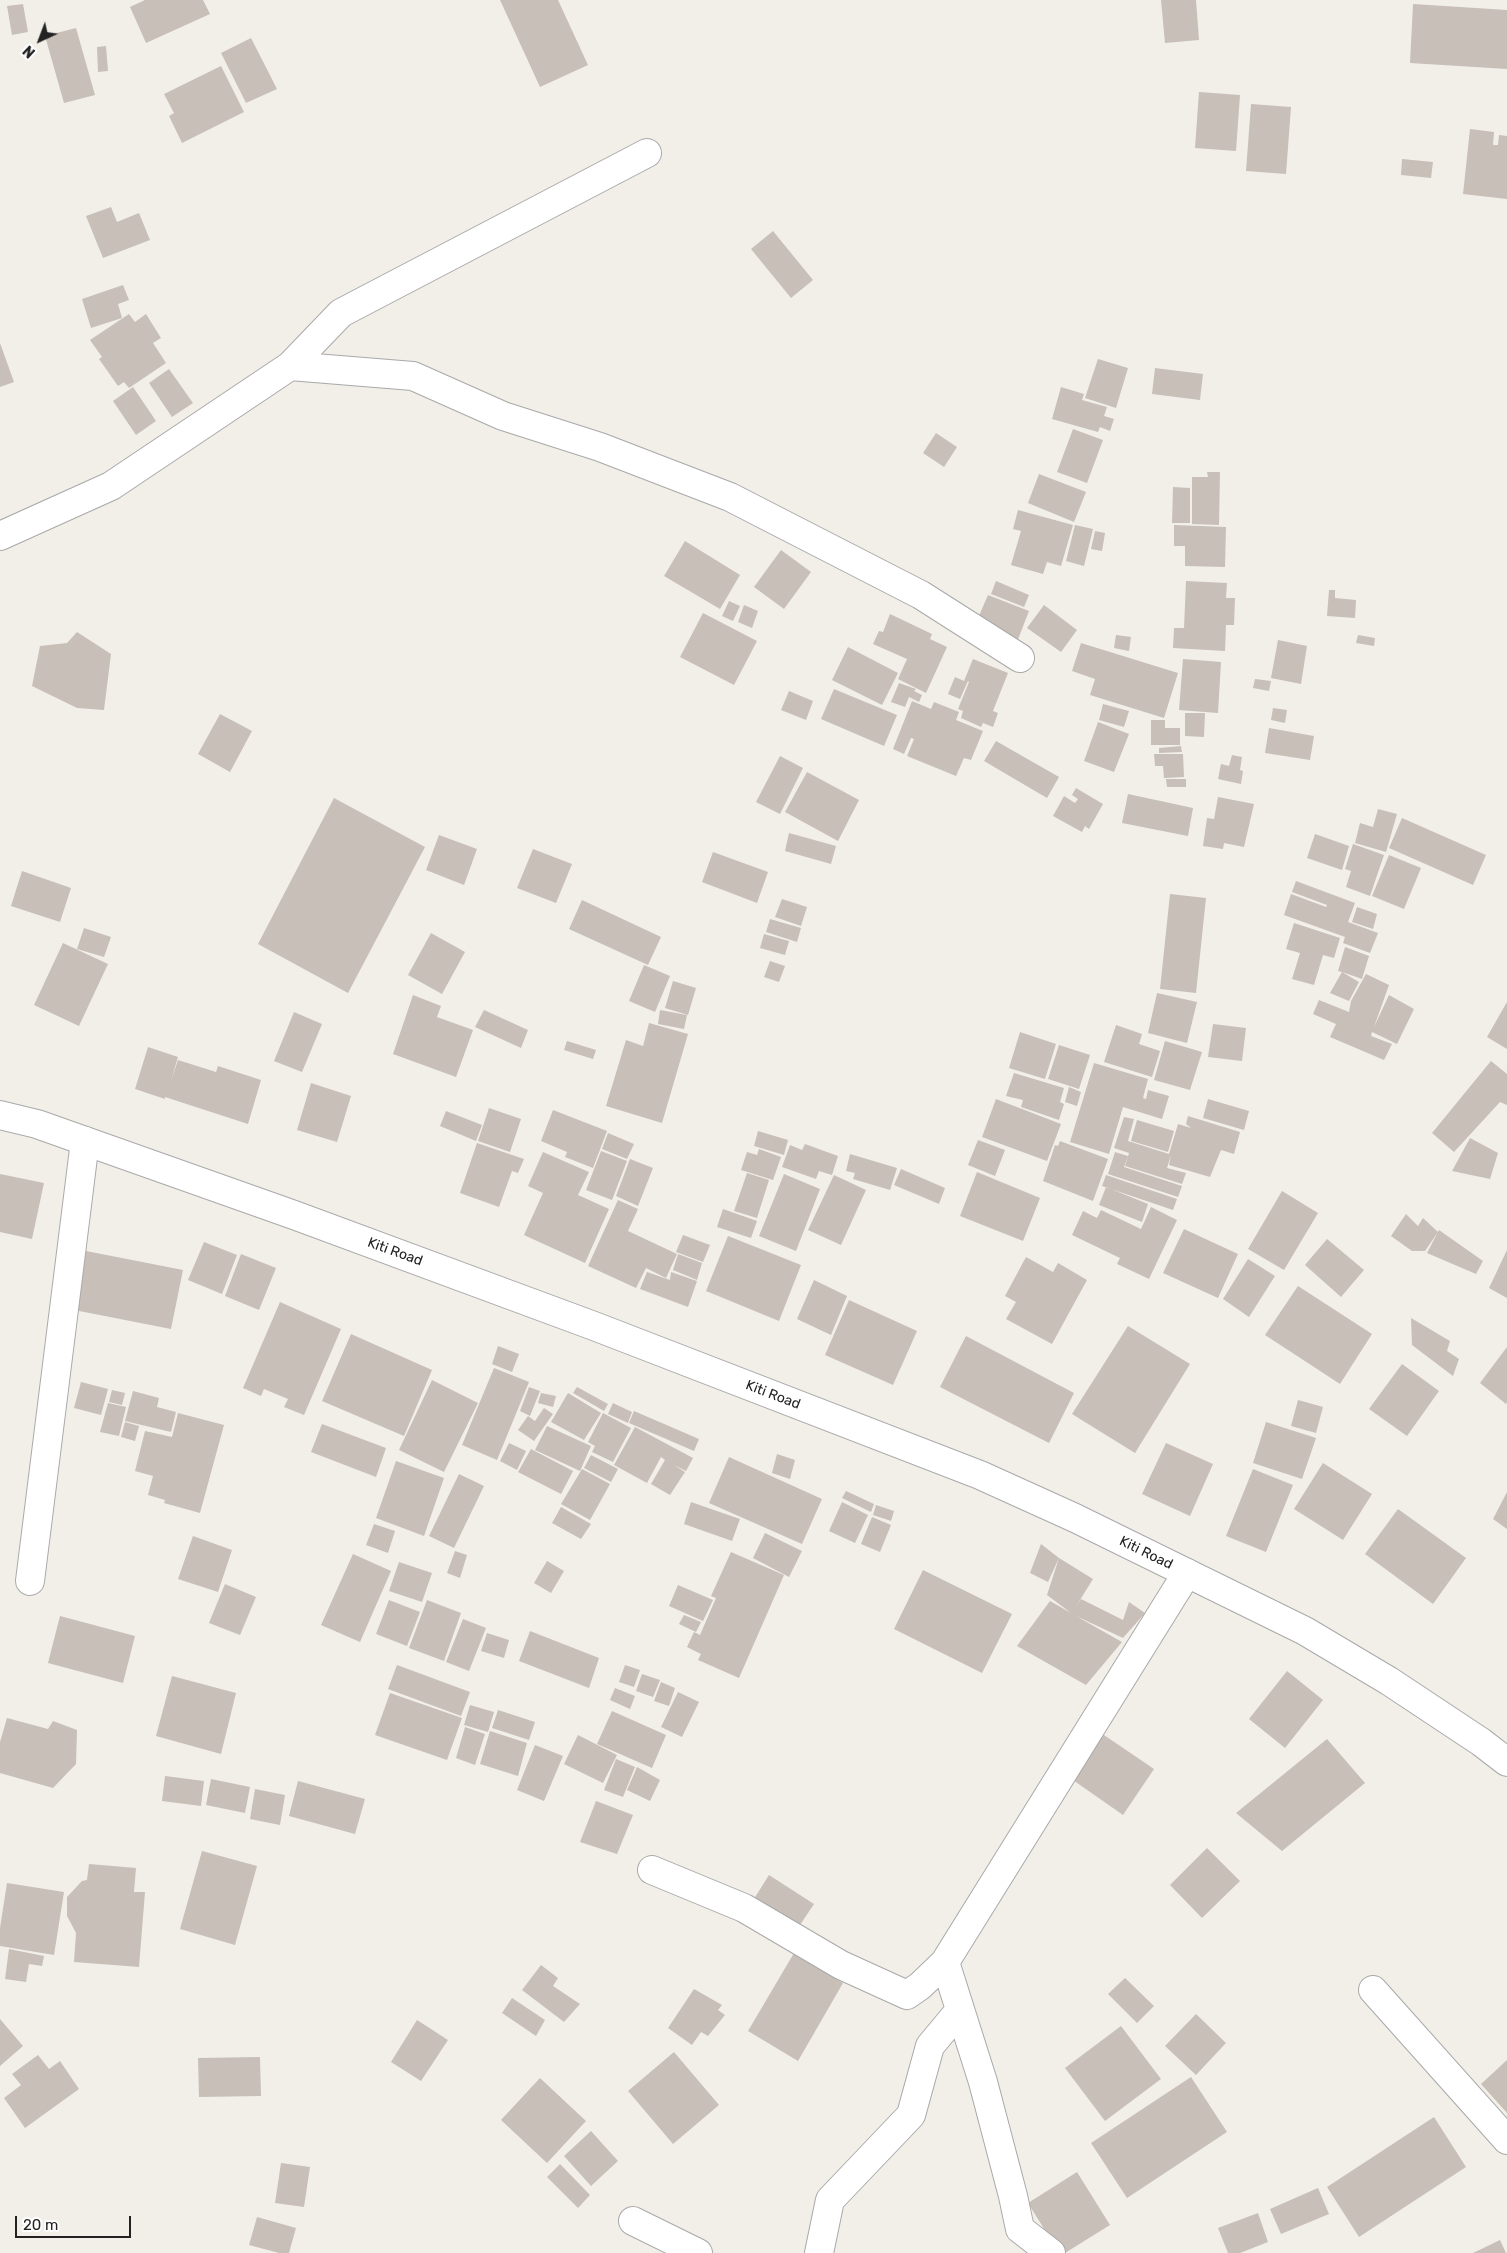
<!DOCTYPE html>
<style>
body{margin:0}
#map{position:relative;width:1507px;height:2253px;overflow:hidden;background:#f2efe9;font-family:Rubik,sans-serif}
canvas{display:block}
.north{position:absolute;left:15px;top:15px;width:50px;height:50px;-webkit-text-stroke:4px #fff;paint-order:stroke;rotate:223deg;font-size:14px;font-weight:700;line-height:20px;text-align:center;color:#222}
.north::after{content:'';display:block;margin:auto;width:18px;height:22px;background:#222;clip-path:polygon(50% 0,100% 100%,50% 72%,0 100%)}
.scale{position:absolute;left:15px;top:2216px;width:116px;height:22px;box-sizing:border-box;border:2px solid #222;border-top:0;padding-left:6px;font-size:15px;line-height:18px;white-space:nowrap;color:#222;-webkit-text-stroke:4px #fff;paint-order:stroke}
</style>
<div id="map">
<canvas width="1507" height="2253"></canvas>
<div class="north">N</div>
<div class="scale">20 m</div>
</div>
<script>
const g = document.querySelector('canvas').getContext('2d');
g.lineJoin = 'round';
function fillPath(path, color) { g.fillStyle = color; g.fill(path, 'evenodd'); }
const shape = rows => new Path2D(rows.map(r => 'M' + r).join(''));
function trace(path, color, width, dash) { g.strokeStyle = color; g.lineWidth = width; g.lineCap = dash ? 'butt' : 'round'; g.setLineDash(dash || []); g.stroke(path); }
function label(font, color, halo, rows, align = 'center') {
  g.font = font + ' Rubik,sans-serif'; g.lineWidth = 5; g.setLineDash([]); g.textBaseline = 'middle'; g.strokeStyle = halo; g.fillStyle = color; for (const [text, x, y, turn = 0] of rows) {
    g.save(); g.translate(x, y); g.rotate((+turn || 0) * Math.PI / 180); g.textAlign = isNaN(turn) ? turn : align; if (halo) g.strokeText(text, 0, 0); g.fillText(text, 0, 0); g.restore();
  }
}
const building = shape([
 [145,0,203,0,210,14,146,43,130,7],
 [500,0,558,0,588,65,540,87],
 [1161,0,1196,0,1199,40,1165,43],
 [23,4,28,32,12,35,7,6],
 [1413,4,1507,10,1507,69,1410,63],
 [76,28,95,95,64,103,45,36],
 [251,38,277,89,246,103,221,53],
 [106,46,108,71,98,72,97,47],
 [221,66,244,112,182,143,169,116,174,113,164,94],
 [1199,92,1240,95,1236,151,1195,148],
 [1251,104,1291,107,1286,174,1246,171],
 [1470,129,1494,132,1493,145,1498,145,1499,135,1507,136,1507,199,1463,194],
 [1402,159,1433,162,1431,178,1401,175],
 [111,207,117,222,139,213,150,240,103,258,86,216],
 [773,231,813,280,791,298,751,249],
 [123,285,129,300,118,304,122,318,91,328,82,299],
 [129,314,135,322,146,314,161,338,153,343,166,363,129,388,124,382,118,386,99,359,102,357,90,340],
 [0,343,14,382,0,387],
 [1098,359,1128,368,1116,408,1085,398],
 [1155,368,1203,374,1200,400,1152,394],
 [169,369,193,403,172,417,149,383],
 [133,387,156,421,136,435,113,401],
 [1061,387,1084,394,1082,400,1107,407,1104,416,1114,419,1110,431,1100,427,1098,432,1052,419],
 [1073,429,1103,440,1087,483,1057,472],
 [936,433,957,447,944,467,923,453],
 [1207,472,1220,472,1219,525,1192,524,1192,477,1208,477],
 [1039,474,1086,492,1074,522,1028,503],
 [1173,487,1190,488,1190,523,1172,523],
 [1018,510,1073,525,1061,566,1047,562,1043,574,1011,565,1021,531,1013,529],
 [1075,525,1093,529,1084,566,1066,561],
 [1174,525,1226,527,1225,567,1185,566,1185,546,1174,546],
 [1095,531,1105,533,1102,551,1091,549],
 [685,541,740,575,720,609,664,576],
 [781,550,811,572,784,609,754,587],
 [996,581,1029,595,1024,607,991,594],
 [1186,581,1227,583,1226,598,1235,598,1234,625,1226,625,1225,651,1173,648,1174,628,1184,628],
 [1329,590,1335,590,1335,598,1356,600,1355,618,1327,616],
 [988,595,1029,611,1017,642,975,625],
 [729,601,740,606,733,621,722,616],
 [744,605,758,611,752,628,738,622],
 [1044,605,1077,630,1061,652,1027,628],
 [703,613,757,641,734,685,680,657],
 [890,614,932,634,930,639,947,647,926,693,898,679,907,659,873,644,879,631,883,632],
 [77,632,111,654,104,710,77,708,32,686,40,646,67,643],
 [1116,635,1131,637,1129,651,1114,648],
 [1358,635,1375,638,1374,646,1356,643],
 [1278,640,1307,646,1301,684,1271,678],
 [1081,643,1178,673,1164,718,1090,695,1095,679,1072,671],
 [848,647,898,673,882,705,832,680],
 [973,659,1008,673,993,711,998,713,993,727,983,723,981,727,961,718,963,711,958,709,969,682,968,681,960,699,948,694,955,677,964,681],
 [1183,659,1221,662,1218,713,1179,710],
 [1255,679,1271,681,1269,691,1253,688],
 [899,683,916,689,914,691,922,695,919,702,909,697,905,707,891,702],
 [834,689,897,715,884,746,821,719],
 [789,691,813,701,806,720,781,710],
 [912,701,931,709,934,702,959,712,956,720,983,731,971,760,964,758,956,776,907,756,914,739,911,738,904,754,893,749],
 [1103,704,1129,711,1124,727,1099,720],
 [1273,708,1287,710,1285,723,1271,720],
 [1185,713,1205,713,1204,737,1185,736],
 [220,714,252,731,230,772,198,754],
 [1151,720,1165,720,1165,728,1180,728,1180,745,1151,745],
 [1098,722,1129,734,1114,772,1084,761],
 [1269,728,1314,736,1310,760,1265,753],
 [996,741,1059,777,1047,798,984,761],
 [1181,746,1182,752,1159,753,1159,748],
 [1154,754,1183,754,1184,777,1164,778,1163,766,1155,766],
 [1232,755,1242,757,1240,770,1243,771,1241,784,1218,779,1221,764,1229,766],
 [780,756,803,768,780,814,756,802],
 [807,772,859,800,838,841,785,812],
 [1166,779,1186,779,1186,787,1167,787],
 [1076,788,1103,804,1089,829,1085,826,1082,832,1053,816,1064,796,1075,803,1078,799,1072,795],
 [1128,794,1193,808,1188,836,1122,823],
 [1218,797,1254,804,1244,847,1224,843,1223,849,1203,846,1207,818,1214,819],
 [334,798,425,847,348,993,258,944],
 [1378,809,1397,814,1386,852,1355,843,1360,823,1373,827],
 [1402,818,1486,855,1473,885,1389,848],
 [789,833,836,846,831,864,785,851],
 [1315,834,1349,846,1342,870,1307,858],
 [439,835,477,849,464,885,426,870],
 [1353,844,1384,855,1370,896,1346,887,1351,871,1345,869],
 [533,849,572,864,556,903,517,888],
 [713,852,768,872,757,903,702,882],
 [1389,855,1421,868,1404,909,1372,896],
 [22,871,71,888,60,922,11,906],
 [1296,881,1355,903,1348,922,1378,933,1370,953,1343,943,1345,937,1284,915,1291,894,1326,907,1327,905,1292,892],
 [1170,894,1206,898,1196,993,1160,989],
 [782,899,807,907,801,926,775,917],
 [582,900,661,937,648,965,569,929],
 [1357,907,1377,914,1373,929,1352,922],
 [770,919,801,928,797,942,766,932],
 [1294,923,1340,938,1334,958,1323,955,1314,985,1292,979,1300,953,1286,949],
 [84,928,111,937,104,957,77,949],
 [431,933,465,952,442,994,408,975],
 [764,934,789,941,785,955,760,948],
 [63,943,108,964,79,1026,34,1005],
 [1345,947,1369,956,1362,979,1342,972,1359,982,1349,1001,1330,993,1342,972,1338,971],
 [770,961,785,966,779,982,764,977],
 [644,965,670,976,655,1012,629,1001],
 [1366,974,1389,985,1374,1027,1389,995,1414,1009,1397,1044,1372,1032,1371,1036,1392,1044,1384,1060,1330,1037,1336,1024,1313,1014,1319,1000,1349,1012,1351,1001],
 [673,981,696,988,688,1015,665,1008],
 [1157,993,1197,1002,1187,1043,1148,1033],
 [413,995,441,1006,437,1017,473,1030,456,1077,393,1054],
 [1507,1002,1507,1049,1487,1037],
 [484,1010,528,1030,521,1048,475,1027],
 [660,1010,687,1015,684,1029,658,1024],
 [294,1012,322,1024,302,1072,274,1061],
 [649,1023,688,1034,662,1123,606,1106,626,1040,643,1046],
 [1213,1024,1246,1028,1242,1061,1208,1057],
 [1116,1025,1142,1034,1139,1044,1160,1051,1152,1077,1104,1062],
 [1020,1032,1056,1044,1045,1079,1009,1068],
 [567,1041,596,1050,593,1059,564,1050],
 [1165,1041,1202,1052,1190,1090,1154,1080],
 [1059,1045,1090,1055,1079,1089,1048,1079],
 [148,1047,178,1057,171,1081,178,1060,216,1072,218,1066,261,1080,248,1124,165,1097,165,1099,135,1089],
 [1491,1061,1507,1074,1507,1105,1500,1102,1454,1152,1432,1133],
 [1094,1063,1148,1079,1143,1098,1146,1099,1148,1090,1169,1096,1162,1119,1123,1107,1109,1154,1070,1142],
 [1014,1073,1064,1088,1060,1102,1064,1104,1059,1120,1021,1107,1023,1100,1006,1096],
 [311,1083,351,1096,337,1142,297,1130],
 [1069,1087,1081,1092,1077,1106,1065,1102],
 [996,1099,1061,1124,1047,1161,982,1137],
 [1208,1099,1249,1111,1244,1130,1203,1118],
 [489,1108,521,1119,510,1152,478,1141],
 [553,1110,607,1131,593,1168,565,1157,567,1152,541,1141],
 [446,1111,482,1125,476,1141,440,1126],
 [1188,1116,1240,1132,1234,1154,1221,1150,1210,1177,1169,1165,1171,1155,1167,1168,1186,1173,1182,1184,1125,1166,1129,1153,1114,1148,1124,1117,1134,1119,1128,1141,1169,1154,1178,1124,1191,1128,1186,1124],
 [1137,1120,1174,1131,1168,1152,1131,1141],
 [758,1131,788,1140,784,1155,754,1146],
 [608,1133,634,1144,627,1159,602,1149],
 [1470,1138,1498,1153,1490,1179,1452,1171],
 [978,1140,1005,1150,995,1176,968,1165],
 [1060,1141,1108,1159,1093,1201,1043,1181,1055,1145,1058,1146],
 [477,1143,524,1159,518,1173,512,1171,499,1207,460,1193],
 [805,1144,838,1156,832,1175,819,1171,816,1179,782,1167,790,1145,802,1150],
 [759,1149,781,1157,773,1180,741,1170,747,1152,757,1155],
 [601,1151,627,1161,612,1200,586,1190],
 [543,1152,589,1172,578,1195,609,1209,585,1263,524,1235,543,1193,528,1186],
 [1115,1152,1128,1156,1124,1167,1182,1186,1178,1197,1108,1174],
 [850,1154,897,1168,890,1190,853,1179,855,1173,846,1171],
 [630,1159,653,1168,638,1206,616,1196],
 [901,1169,945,1188,939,1204,894,1185],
 [977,1172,1040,1198,1023,1241,960,1216],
 [747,1173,769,1180,757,1218,734,1211],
 [0,1174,44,1183,32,1239,0,1232],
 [784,1174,820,1189,796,1251,759,1236],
 [834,1175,866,1190,841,1245,808,1230],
 [1106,1175,1177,1199,1173,1210,1102,1186],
 [1106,1187,1148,1204,1142,1222,1099,1205],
 [1282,1191,1318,1213,1284,1270,1248,1249],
 [618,1200,638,1209,628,1231,677,1254,666,1278,646,1268,636,1288,588,1266],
 [1151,1207,1177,1220,1149,1279,1117,1264,1120,1258,1072,1235,1083,1211,1097,1218,1101,1210,1141,1229],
 [723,1209,757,1221,751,1238,717,1227],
 [1406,1214,1418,1226,1423,1218,1438,1232,1425,1251,1412,1251,1391,1236],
 [1184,1229,1238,1254,1218,1298,1163,1273],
 [1439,1230,1483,1261,1476,1274,1427,1253],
 [683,1235,710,1245,703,1262,676,1252],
 [728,1236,801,1265,779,1321,706,1291],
 [1327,1239,1364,1270,1341,1297,1305,1265],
 [204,1242,237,1255,222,1294,188,1280],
 [81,1250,183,1270,171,1329,69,1309],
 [1507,1250,1507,1298,1489,1288],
 [241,1254,276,1268,259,1310,225,1296],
 [678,1254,702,1263,697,1280,673,1270],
 [1026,1257,1053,1272,1058,1263,1087,1280,1052,1344,1006,1319,1016,1302,1005,1296],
 [1248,1259,1275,1276,1249,1317,1223,1299],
 [647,1272,670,1280,671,1272,697,1281,688,1307,640,1289],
 [814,1280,847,1296,831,1335,797,1319],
 [1298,1286,1372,1334,1340,1384,1265,1335],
 [849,1300,917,1331,893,1385,825,1355],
 [280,1302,341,1329,304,1415,284,1407,288,1399,264,1389,261,1396,243,1388],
 [1411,1318,1450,1341,1447,1351,1459,1359,1453,1376,1412,1345],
 [1128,1326,1190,1364,1135,1453,1072,1414],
 [351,1334,432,1370,404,1436,322,1401],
 [966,1336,1074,1393,1049,1443,940,1387],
 [498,1346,519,1354,512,1372,492,1364],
 [1507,1347,1507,1402,1506,1404,1480,1383],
 [1402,1364,1439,1391,1407,1436,1369,1409],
 [494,1368,529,1382,497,1460,462,1445],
 [432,1380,478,1403,444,1472,399,1450],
 [81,1382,108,1389,101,1415,74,1408],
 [529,1387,540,1391,530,1416,520,1411],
 [577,1387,608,1404,604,1411,573,1393],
 [112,1390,125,1393,122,1405,109,1402],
 [133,1391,159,1398,157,1407,176,1412,171,1432,125,1421],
 [541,1393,556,1396,553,1407,538,1403],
 [568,1393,601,1413,584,1440,551,1422],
 [1298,1400,1323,1407,1316,1433,1291,1426],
 [108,1403,126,1407,119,1436,100,1432],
 [613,1403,632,1412,628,1423,608,1414],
 [544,1408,553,1414,534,1441,518,1430,528,1416,535,1421],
 [634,1411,699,1439,694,1451,629,1423],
 [178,1413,224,1425,200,1513,164,1503,165,1500,148,1495,153,1476,135,1471,145,1431,172,1437],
 [603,1413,631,1428,613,1462,592,1452,595,1446,588,1442],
 [125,1422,139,1426,135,1441,121,1437],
 [1266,1422,1316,1438,1302,1479,1253,1463],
 [322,1424,386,1448,376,1477,311,1452],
 [547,1426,591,1446,580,1471,535,1450],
 [635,1427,693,1458,686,1471,674,1465,685,1472,670,1495,651,1484,665,1460,661,1457,647,1483,614,1465],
 [509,1443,526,1451,517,1470,500,1461],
 [1166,1443,1213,1464,1190,1516,1142,1494],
 [531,1449,573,1471,561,1494,518,1472],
 [777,1454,795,1460,790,1479,772,1473],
 [591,1455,618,1469,611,1482,584,1468],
 [729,1457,822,1499,802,1544,709,1503],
 [396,1461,444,1478,424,1536,376,1518],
 [1323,1463,1372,1494,1343,1540,1294,1509],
 [582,1469,610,1484,590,1520,561,1504],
 [1253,1469,1293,1485,1266,1552,1226,1536],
 [459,1474,484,1486,454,1548,429,1536],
 [846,1491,874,1504,871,1512,842,1498],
 [1507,1492,1507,1529,1493,1519],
 [691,1502,740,1519,732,1541,684,1524],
 [842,1502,868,1515,855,1543,829,1531],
 [876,1505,894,1511,891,1521,873,1515],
 [561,1507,591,1524,581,1539,552,1523],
 [1398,1509,1466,1558,1433,1604,1365,1554],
 [872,1517,891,1525,880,1552,861,1544],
 [374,1524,395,1531,388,1553,366,1545],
 [765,1533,802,1551,789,1577,753,1558],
 [193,1536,232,1550,218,1592,178,1579],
 [1041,1544,1059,1558,1048,1582,1030,1573],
 [455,1551,467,1555,460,1578,447,1573],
 [731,1552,784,1575,739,1678,698,1660,701,1654,687,1647,694,1632,700,1635,716,1598,711,1596],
 [353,1554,391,1571,360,1642,321,1625],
 [1059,1558,1093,1579,1075,1608,1081,1599,1123,1620,1129,1602,1145,1613,1123,1638,1076,1616,1122,1642,1086,1685,1017,1646,1050,1601,1071,1613,1047,1595],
 [547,1561,564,1571,551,1593,534,1583],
 [399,1562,432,1573,422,1602,389,1591],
 [923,1570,1012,1614,982,1673,894,1629],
 [225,1584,256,1597,240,1635,209,1623],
 [678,1585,713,1600,703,1621,669,1606],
 [389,1600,420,1612,407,1646,376,1634],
 [427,1600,461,1613,444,1661,409,1648],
 [684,1615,701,1622,696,1632,679,1624],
 [60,1616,135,1636,123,1683,48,1663],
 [463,1619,486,1628,469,1671,446,1662],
 [530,1631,599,1658,589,1688,519,1661],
 [487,1633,509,1640,504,1658,481,1651],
 [397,1665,470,1692,461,1716,388,1689],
 [625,1665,640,1670,634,1687,619,1682],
 [1287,1671,1323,1700,1285,1748,1249,1719],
 [642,1674,660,1680,653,1697,636,1691],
 [172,1676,236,1693,221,1754,156,1736],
 [661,1682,675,1688,669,1706,654,1701],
 [615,1688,635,1696,630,1709,610,1700],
 [678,1692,699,1702,682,1737,661,1727],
 [390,1693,462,1718,447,1760,375,1735],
 [470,1705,494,1712,488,1732,464,1725],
 [498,1710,535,1722,529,1740,492,1728],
 [612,1711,666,1735,652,1768,597,1744],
 [7,1718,48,1729,53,1721,77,1730,76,1764,53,1788,0,1773,0,1742],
 [465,1727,485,1734,475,1765,456,1758],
 [490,1731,527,1743,518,1776,480,1764],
 [1101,1733,1154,1769,1123,1815,1070,1778],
 [578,1735,617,1755,603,1783,564,1764],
 [1327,1739,1365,1783,1282,1851,1236,1813],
 [535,1745,563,1756,544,1801,517,1790],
 [616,1759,635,1767,623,1797,604,1790],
 [637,1767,660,1780,650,1801,627,1790],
 [165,1776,204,1781,201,1806,162,1801],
 [211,1779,250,1787,245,1813,206,1805],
 [298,1781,365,1799,355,1834,289,1816],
 [255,1789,285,1795,280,1825,250,1819],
 [596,1801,633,1815,617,1854,580,1842],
 [1207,1848,1240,1881,1202,1918,1170,1885],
 [202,1851,257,1866,235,1945,180,1929],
 [89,1864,136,1868,134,1892,145,1892,139,1967,74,1962,76,1933,67,1916,67,1897,82,1881,87,1880],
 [769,1875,814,1904,796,1931,752,1902],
 [7,1883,64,1892,54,1955,0,1946,0,1928],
 [9,1949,44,1956,42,1966,29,1964,26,1982,5,1979],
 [794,1953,843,1983,798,2061,748,2031],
 [541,1965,558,1978,553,1986,580,2004,564,2022,522,1990],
 [1125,1978,1154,2006,1137,2023,1108,1994],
 [694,1989,722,2005,718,2010,725,2015,708,2036,701,2032,692,2045,668,2028],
 [512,1998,545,2020,536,2036,502,2013],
 [1196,2014,1226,2043,1196,2075,1165,2046],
 [0,2019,23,2046,0,2066],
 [417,2020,448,2040,421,2081,391,2062],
 [1121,2026,1161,2079,1105,2121,1065,2068],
 [674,2052,719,2105,673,2144,628,2091],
 [38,2055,49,2069,60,2061,79,2089,25,2128,4,2098,21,2085,12,2074],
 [260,2057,261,2096,199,2097,198,2058],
 [1507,2060,1507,2113,1481,2084],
 [1191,2077,1227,2132,1127,2198,1091,2143],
 [540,2078,586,2121,547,2163,501,2120],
 [1434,2117,1466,2167,1359,2237,1327,2187],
 [591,2131,618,2161,591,2186,564,2156],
 [281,2163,310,2167,304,2207,275,2203],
 [560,2164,590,2195,578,2208,547,2177],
 [1077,2172,1110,2225,1065,2253,1059,2253,1028,2203],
 [1318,2188,1329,2214,1281,2234,1270,2209],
 [1258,2213,1268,2242,1240,2253,1228,2253,1218,2228],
 [257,2217,296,2228,289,2253,279,2253,249,2245],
 [1500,2240,1506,2253,1473,2253]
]);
const minor = shape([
 [290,366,413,376,503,416,600,447,730,497,921,595,1020,658],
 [0,536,111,486,290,366,341,313,647,153],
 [30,1581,85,1141],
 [652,1870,744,1908,841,1965,907,1995,920,1986,945,1962,1187,1573],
 [945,1962,983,2082,1013,2196,1020,2229,1051,2253],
 [1373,1990,1507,2140],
 [633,2221,698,2253],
 [819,2253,830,2200,911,2115,930,2046,960,2010]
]);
const tertiary = shape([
 [0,1115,37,1124,294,1215,594,1326,980,1475,1075,1518,1305,1631,1389,1681,1481,1742,1507,1762]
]);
const streetNames = [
 ["Kiti Road",395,1252,20],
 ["Kiti Road",773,1395,21],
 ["Kiti Road",1146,1553,26]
];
fillPath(building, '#c7bfb8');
trace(minor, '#a9a9a9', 30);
trace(tertiary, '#a9a9a9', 30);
trace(minor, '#fff', 28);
trace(tertiary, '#fff', 28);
label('14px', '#222', '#fff', streetNames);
</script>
